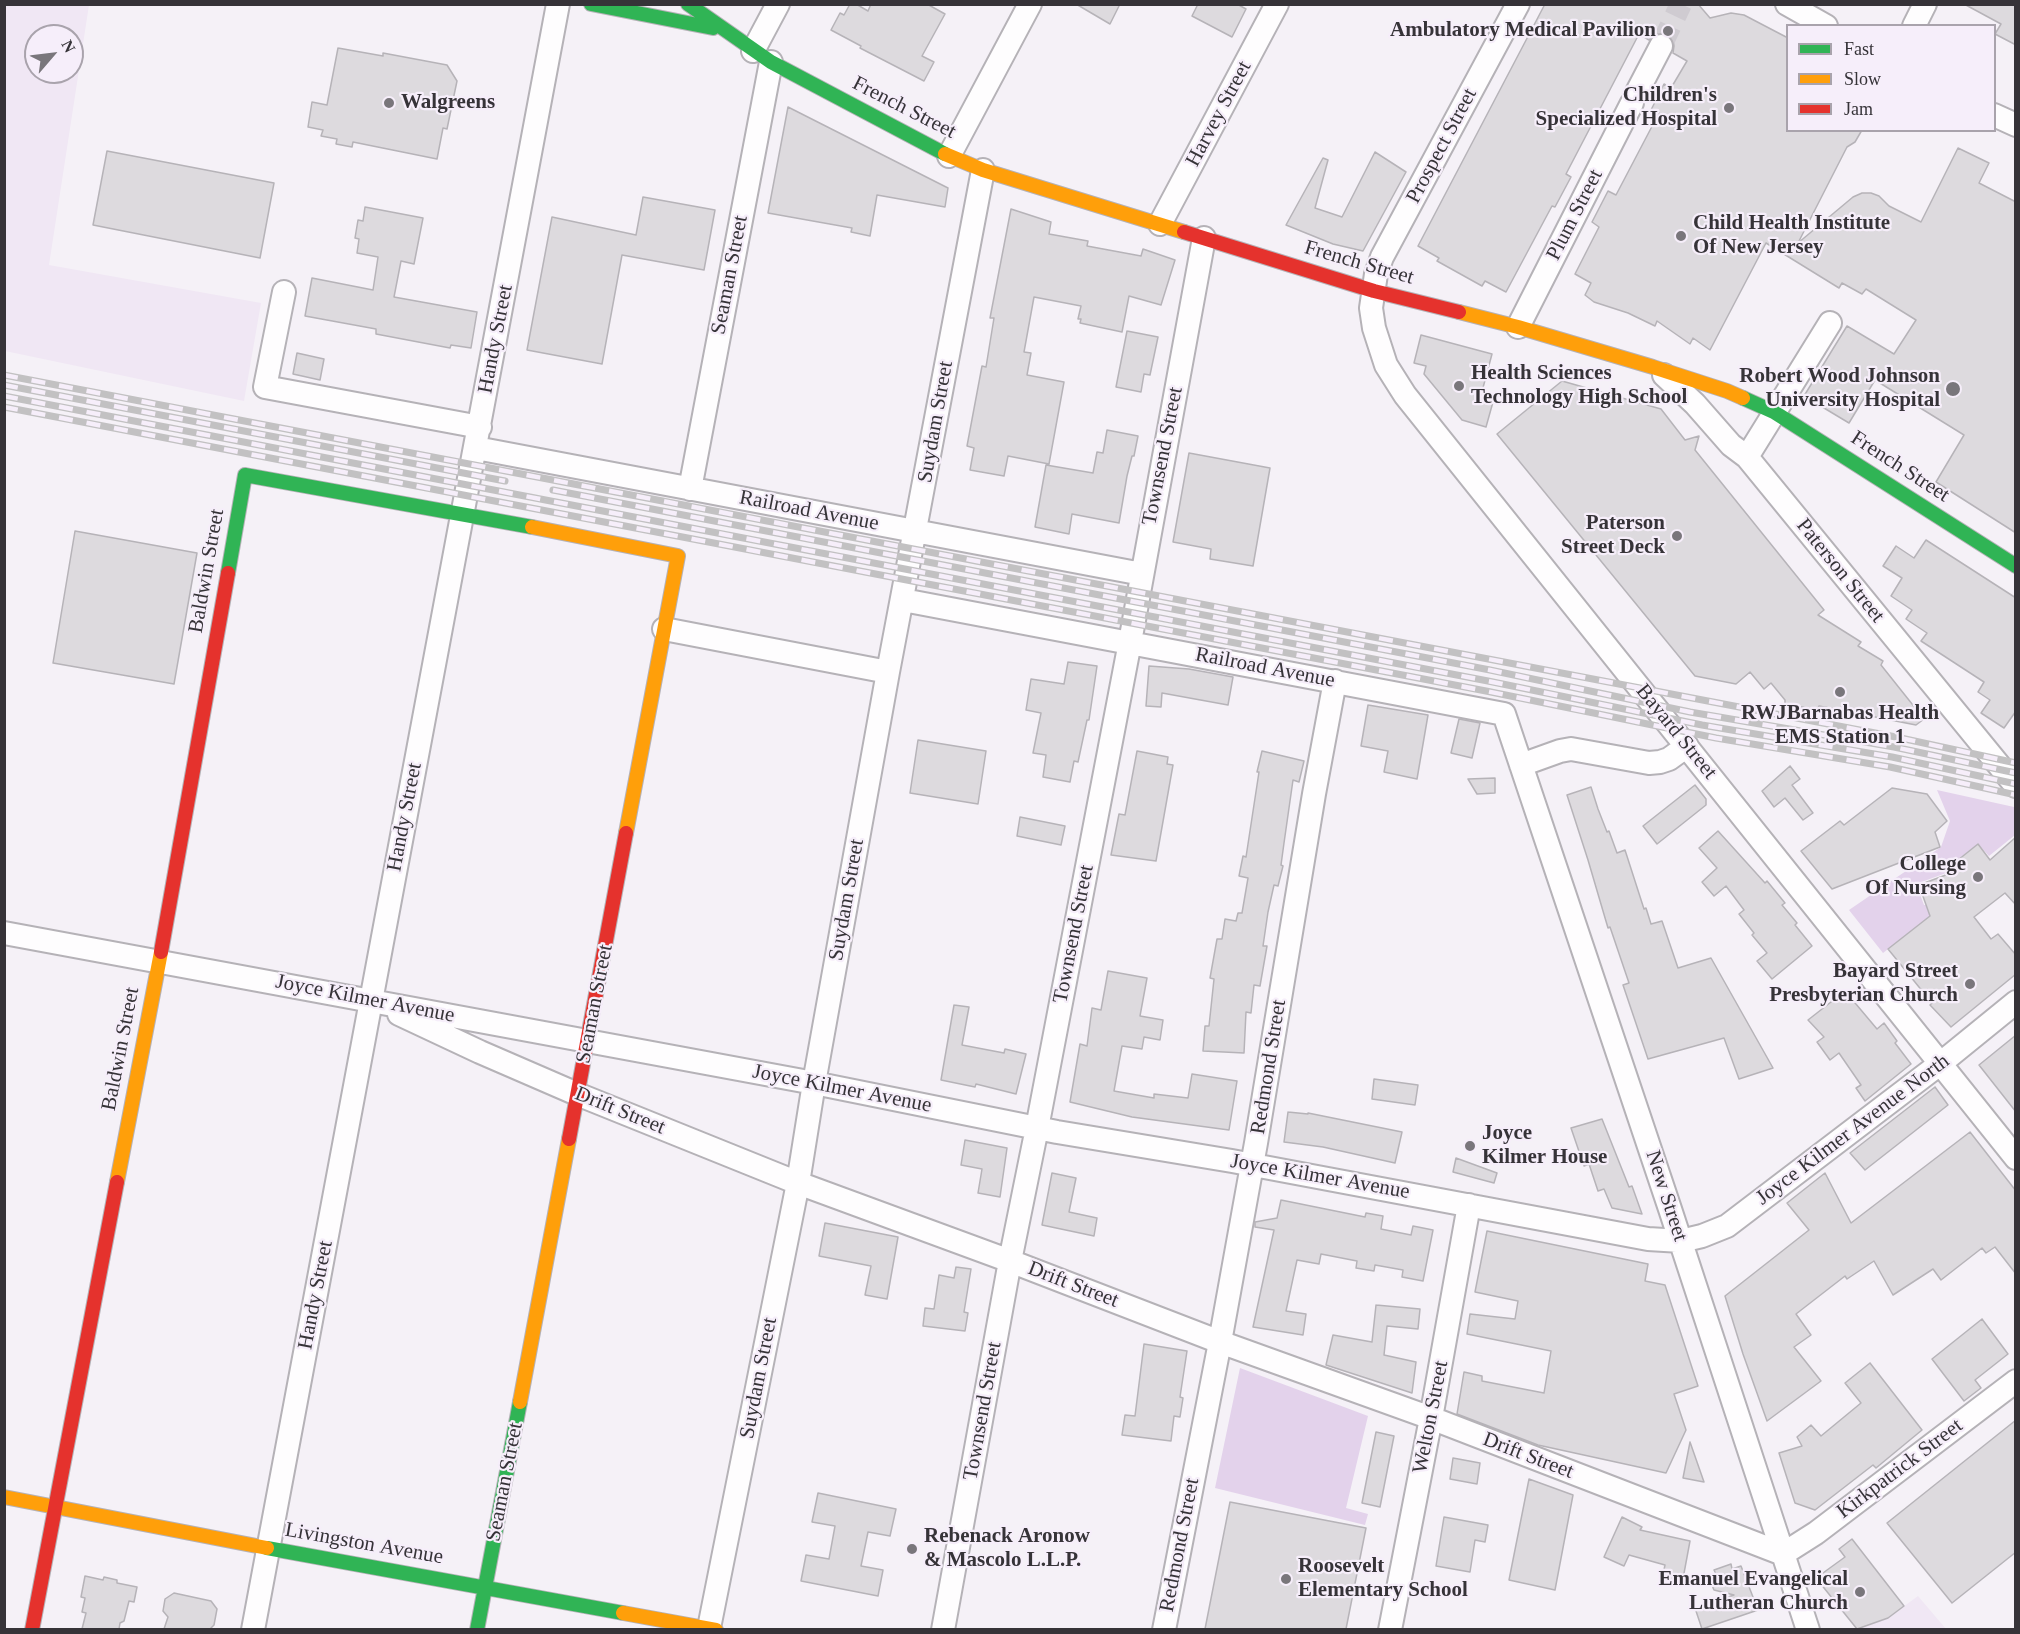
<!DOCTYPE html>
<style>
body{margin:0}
#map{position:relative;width:2020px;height:1634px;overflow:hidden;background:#f5f1f7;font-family:"Times New Roman",serif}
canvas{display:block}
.frame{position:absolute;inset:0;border:6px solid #363338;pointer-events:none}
.legend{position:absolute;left:1786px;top:24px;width:210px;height:108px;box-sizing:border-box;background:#f6eefa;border:2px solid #a9a3ac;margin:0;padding:8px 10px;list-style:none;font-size:18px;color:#363338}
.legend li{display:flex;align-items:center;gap:12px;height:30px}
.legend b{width:30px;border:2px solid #a9a3ac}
.north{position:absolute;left:24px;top:24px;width:60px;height:60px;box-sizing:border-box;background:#f6eefa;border:2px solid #a9a3ac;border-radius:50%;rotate:62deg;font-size:16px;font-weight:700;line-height:24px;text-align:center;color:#363338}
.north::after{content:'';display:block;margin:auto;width:21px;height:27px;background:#79767b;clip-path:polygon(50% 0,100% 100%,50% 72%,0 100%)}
</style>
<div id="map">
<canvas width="2020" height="1634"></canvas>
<div class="frame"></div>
<ul class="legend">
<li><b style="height:8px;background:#30b455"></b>Fast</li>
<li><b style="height:8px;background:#ff9f0a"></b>Slow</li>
<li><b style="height:8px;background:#e5322d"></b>Jam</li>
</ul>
<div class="north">N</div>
</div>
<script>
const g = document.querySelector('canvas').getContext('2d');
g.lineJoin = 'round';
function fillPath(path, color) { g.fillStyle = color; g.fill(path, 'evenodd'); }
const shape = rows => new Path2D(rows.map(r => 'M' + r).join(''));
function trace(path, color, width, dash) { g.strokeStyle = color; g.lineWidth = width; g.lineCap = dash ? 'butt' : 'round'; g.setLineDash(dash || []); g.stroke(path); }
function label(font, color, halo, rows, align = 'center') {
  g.font = font + ' "Times New Roman",serif'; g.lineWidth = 4.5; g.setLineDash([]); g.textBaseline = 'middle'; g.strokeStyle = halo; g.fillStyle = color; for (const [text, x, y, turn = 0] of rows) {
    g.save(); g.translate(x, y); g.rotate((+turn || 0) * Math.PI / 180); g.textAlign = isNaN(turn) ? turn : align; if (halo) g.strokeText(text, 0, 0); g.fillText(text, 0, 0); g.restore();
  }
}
const built = shape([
 [5,4,89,5,49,265,261,303,244,401,5,351],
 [36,36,72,36,72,72,36,72],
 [1918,1596,1946,1629,1857,1630,1888,1618]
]);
const green = shape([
 [1937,790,2014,807,2015,809,2015,835,1989,856,1978,844,1948,867,1949,872,1916,884,1924,905,1930,905,1935,912,1883,953,1849,910,1941,847,1950,821],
 [1240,1368,1368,1416,1346,1508,1368,1514,1365,1525,1215,1488]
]);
const building = shape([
 [850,4,856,4,868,11,871,4,927,4,945,14,922,56,934,62,924,81,860,48,861,46,831,30,840,13,844,15,850,4],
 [1076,4,1120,4,1110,24,1076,4],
 [1198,4,1237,4,1246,9,1232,37,1192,16,1198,4],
 [1545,4,1698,4,1710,18,1731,13,1744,15,1788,38,1788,130,1862,130,1855,142,1847,147,1798,243,1853,197,1862,193,1871,193,1879,196,1889,206,1921,222,1958,148,1989,163,1979,183,2016,202,2016,533,1936,482,1964,435,1875,380,1849,423,1804,396,1847,326,1894,354,1916,320,1866,289,1862,294,1842,283,1839,288,1766,243,1710,350,1693,338,1690,344,1657,321,1655,326,1628,313,1594,302,1585,295,1591,283,1575,274,1599,227,1592,222,1608,191,1616,195,1659,113,1651,110,1664,84,1671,88,1687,61,1673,53,1674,46,1673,39,1667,34,1660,33,1654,34,1649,40,1639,34,1566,174,1571,177,1555,207,1552,206,1506,292,1485,281,1482,286,1437,261,1439,258,1418,246,1545,4],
 [1964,4,2016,4,2016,45,1995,34,2001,24,1964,4],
 [338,48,383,56,383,53,447,65,457,81,447,129,443,128,437,159,353,142,352,147,336,144,337,139,321,136,323,130,308,127,312,102,327,105,338,48],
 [788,107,948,188,945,207,877,195,870,236,851,232,852,228,768,213,788,107],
 [107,151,274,183,260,258,93,225,107,151],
 [1375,152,1406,172,1363,251,1333,244,1286,225,1323,158,1328,160,1315,208,1342,217,1375,152],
 [643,197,715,210,704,270,622,255,602,364,527,350,552,217,636,235,643,197],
 [365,207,423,218,414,264,401,261,394,297,477,312,471,348,451,345,450,348,376,334,376,329,305,316,312,278,373,290,378,257,357,253,359,239,355,238,358,220,363,221,365,207],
 [1011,209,1051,222,1049,234,1088,241,1087,246,1141,256,1143,249,1175,260,1161,305,1129,296,1122,332,1080,323,1081,319,1078,319,1081,306,1034,297,1024,352,1031,353,1027,375,1064,382,1049,464,1008,456,1004,476,970,470,974,448,967,446,982,366,986,367,994,318,990,318,1011,209],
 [1127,331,1158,337,1150,375,1144,374,1141,392,1116,387,1127,331],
 [1421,335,1492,354,1480,399,1493,402,1486,427,1462,420,1424,374,1426,366,1414,363,1421,335],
 [297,353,324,359,320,380,293,374,297,353],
 [1562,381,1661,409,1685,440,1699,436,1695,450,1824,610,1818,615,1861,642,1858,646,1883,661,1881,665,1924,719,1916,725,1819,706,1818,710,1785,704,1785,700,1771,683,1764,689,1750,672,1736,684,1695,676,1497,434,1562,381],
 [1107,430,1138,436,1134,456,1132,456,1127,476,1119,523,1072,514,1069,534,1035,527,1046,465,1093,473,1097,452,1103,453,1107,430],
 [1189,453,1270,468,1253,566,1210,559,1211,549,1173,542,1189,453],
 [75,531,197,553,174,684,53,663,75,531],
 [1926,540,2016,598,2016,711,2004,728,1981,713,1990,700,1978,692,1984,682,1921,641,1927,633,1906,619,1912,610,1891,596,1902,578,1883,566,1896,546,1914,558,1926,540],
 [1068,662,1097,666,1089,720,1087,720,1078,762,1074,761,1070,782,1043,777,1046,755,1033,753,1041,713,1026,710,1031,679,1064,684,1068,662],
 [1149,666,1189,669,1233,677,1228,705,1162,693,1161,707,1146,706,1149,666],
 [1368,705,1428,715,1417,779,1384,772,1388,751,1361,746,1368,705],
 [1459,719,1480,723,1472,758,1451,753,1459,719],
 [918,740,986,751,978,804,910,793,918,740],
 [1137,751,1168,757,1167,764,1173,765,1156,861,1111,855,1119,814,1125,815,1137,751],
 [1262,751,1304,761,1299,782,1293,780,1284,843,1281,865,1283,866,1278,886,1274,885,1268,912,1263,946,1267,946,1260,986,1254,985,1251,1013,1246,1012,1244,1053,1203,1051,1205,1026,1209,1026,1214,979,1210,978,1217,939,1222,939,1225,919,1236,921,1238,913,1242,913,1248,878,1239,876,1243,856,1246,857,1259,772,1257,772,1262,751],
 [1790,766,1800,779,1792,785,1813,813,1803,820,1785,798,1774,807,1762,791,1790,766],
 [1495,778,1495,793,1477,794,1468,779,1495,778],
 [1695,785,1706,799,1706,805,1657,844,1643,826,1695,785],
 [1591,787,1598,809,1607,832,1609,831,1617,853,1625,850,1644,909,1646,908,1651,924,1662,921,1678,968,1711,958,1773,1068,1739,1079,1724,1038,1648,1059,1623,985,1629,983,1610,927,1608,928,1588,860,1567,795,1591,787],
 [1892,788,1927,794,1947,821,1935,832,1940,847,1832,889,1801,851,1840,821,1844,825,1892,788],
 [1020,817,1065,826,1061,845,1017,836,1020,817],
 [1718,831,1765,883,1767,881,1785,903,1782,905,1797,923,1795,925,1812,946,1772,979,1757,961,1767,953,1752,935,1754,933,1739,914,1744,910,1726,886,1714,896,1702,882,1717,868,1699,848,1718,831],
 [2016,837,2016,905,2005,893,1974,917,1991,939,1998,934,2016,955,2016,974,1951,1027,1930,1005,1932,1003,1888,949,1930,916,1919,885,1962,869,1958,860,1978,844,1990,860,2016,837],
 [1108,971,1147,978,1140,1016,1163,1020,1160,1040,1144,1037,1142,1049,1122,1046,1114,1091,1154,1098,1154,1094,1188,1098,1192,1074,1237,1081,1229,1130,1132,1117,1070,1102,1080,1044,1087,1046,1092,1008,1101,1010,1108,971],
 [1845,991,1877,1029,1884,1023,1897,1041,1895,1043,1911,1064,1865,1101,1856,1088,1861,1085,1839,1053,1830,1060,1817,1042,1824,1037,1808,1020,1845,991],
 [954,1005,969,1007,962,1045,1004,1053,1005,1049,1026,1054,1016,1094,976,1084,975,1087,941,1080,954,1005],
 [2016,1035,2016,1112,1979,1065,2016,1035],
 [1374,1079,1418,1085,1415,1105,1372,1099,1374,1079],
 [1935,1087,1948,1105,1865,1170,1850,1153,1935,1087],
 [1288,1112,1308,1114,1308,1113,1402,1132,1395,1163,1323,1147,1284,1142,1288,1112],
 [1602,1119,1629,1187,1632,1186,1642,1214,1612,1208,1604,1189,1598,1191,1589,1164,1584,1166,1571,1128,1602,1119],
 [1970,1132,2016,1191,2016,1274,1995,1247,1986,1253,1982,1248,1941,1280,1933,1269,1893,1295,1874,1261,1847,1279,1845,1276,1796,1314,1811,1335,1794,1347,1821,1381,1767,1421,1743,1354,1725,1296,1809,1230,1787,1203,1825,1173,1851,1223,1970,1132],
 [965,1140,1007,1148,1000,1197,978,1193,982,1169,961,1165,965,1140],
 [1456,1158,1497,1173,1494,1183,1453,1172,1456,1158],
 [1052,1173,1076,1178,1069,1212,1097,1218,1094,1236,1042,1225,1052,1173],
 [1281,1200,1365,1217,1366,1213,1383,1216,1381,1229,1411,1235,1413,1226,1433,1230,1423,1281,1402,1277,1403,1270,1375,1265,1374,1271,1356,1268,1357,1261,1321,1254,1319,1264,1297,1260,1286,1311,1306,1314,1303,1335,1253,1327,1274,1230,1255,1227,1255,1222,1277,1218,1281,1200],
 [825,1223,898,1237,887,1299,865,1295,871,1266,819,1256,825,1223],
 [1487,1231,1648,1264,1645,1281,1665,1285,1698,1386,1674,1394,1686,1430,1666,1473,1538,1445,1457,1414,1464,1372,1482,1376,1482,1381,1544,1393,1551,1351,1467,1334,1470,1314,1515,1319,1518,1301,1475,1292,1487,1231],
 [956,1267,971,1269,964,1312,968,1313,965,1331,923,1326,925,1308,934,1309,939,1275,954,1278,956,1267],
 [1376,1305,1420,1309,1418,1329,1387,1326,1384,1355,1416,1362,1412,1393,1326,1365,1333,1335,1372,1342,1376,1305],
 [1982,1319,2008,1354,1975,1380,1981,1388,1964,1401,1932,1359,1982,1319],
 [1144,1344,1187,1351,1180,1397,1183,1398,1180,1417,1174,1416,1171,1441,1122,1435,1125,1415,1135,1416,1144,1344],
 [1870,1363,1922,1430,1876,1468,1873,1465,1815,1510,1795,1503,1779,1453,1802,1446,1797,1437,1811,1425,1821,1436,1861,1403,1845,1383,1870,1363],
 [2016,1420,2016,1552,1952,1603,1887,1523,2016,1420],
 [1376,1432,1394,1436,1380,1507,1362,1503,1376,1432],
 [1690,1442,1704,1482,1683,1478,1690,1442],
 [1453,1458,1480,1463,1477,1484,1450,1479,1453,1458],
 [1529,1479,1573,1495,1555,1590,1509,1580,1529,1479],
 [818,1493,896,1509,890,1536,868,1532,861,1566,883,1570,878,1596,801,1581,806,1555,829,1559,835,1526,812,1522,818,1493],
 [1230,1502,1366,1528,1346,1629,1205,1629,1230,1502],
 [1444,1517,1488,1525,1485,1542,1475,1540,1470,1572,1436,1566,1444,1517],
 [1622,1517,1642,1527,1640,1530,1690,1541,1682,1584,1662,1579,1665,1565,1629,1555,1624,1566,1604,1557,1622,1517],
 [1852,1539,1904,1606,1888,1618,1857,1629,1816,1578,1845,1557,1839,1549,1852,1539],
 [1731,1564,1732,1569,1741,1566,1758,1610,1702,1629,1695,1608,1734,1595,1714,1590,1709,1579,1717,1576,1714,1570,1731,1564],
 [85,1576,103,1580,104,1577,117,1580,117,1583,137,1587,134,1602,129,1601,124,1621,120,1623,119,1629,82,1629,86,1613,82,1612,85,1598,81,1597,85,1576],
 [174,1593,211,1601,217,1609,214,1625,210,1629,164,1629,168,1617,163,1611,165,1599,174,1593]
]);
const streetTunnel = shape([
 [1661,46,1681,4]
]);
const street = shape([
 [1518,4,1382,257,1376,274,1371,308,1374,328,1386,365,1405,395,2016,1158],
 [1787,4,1826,26],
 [1914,26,1925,4],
 [753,51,778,4],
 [1636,94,1661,46],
 [1994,115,2016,125],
 [949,156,1030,4],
 [1160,224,1277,4],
 [284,292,265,387,480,427],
 [1518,327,1632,103],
 [1664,375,1695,404,1731,445,1747,457,2016,786],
 [476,448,1142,574],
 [1747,457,1830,323],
 [690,489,771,62],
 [903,600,1504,714,1670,1209,1808,1630],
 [664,629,888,672],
 [1521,765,1560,751,1571,749,1649,763,1660,762,1669,759,1687,746],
 [4,933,814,1083,1057,1132,1232,1161,1648,1239,1681,1241,1702,1236,1727,1226,1941,1063,2016,1002],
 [399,1014,480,1052,577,1094,798,1183,1010,1261,1220,1342,1431,1418,1783,1554],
 [1783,1554,1816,1533,2016,1381],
 [709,1628,798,1183,814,1083,888,672,983,170],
 [253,1630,558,4],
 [943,1630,1010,1261,1037,1128,1130,642,1204,238],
 [1164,1630,1220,1342,1256,1143,1314,794,1335,681],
 [1390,1630,1431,1418,1469,1205]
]);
const fast = shape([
 [591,4,713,28],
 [688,4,771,62,945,154],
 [1743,398,1774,412,2016,566],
 [228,573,245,475,532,527],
 [267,1548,623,1613],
 [477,1630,520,1402]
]);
const slow = shape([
 [945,154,983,170,1184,232],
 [1459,312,1518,327,1653,367,1727,391,1743,398],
 [532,527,678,556,626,833],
 [117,1182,161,952],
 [520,1402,569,1139],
 [4,1497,267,1548],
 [623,1613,716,1630]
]);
const jam = shape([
 [1184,232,1374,291,1459,312],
 [161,952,228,573],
 [569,1139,626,833],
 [32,1630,117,1182]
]);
const rail = shape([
 [4,375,1896,737,2016,763],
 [4,385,505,481],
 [4,396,1488,681,1702,725,1892,757,2016,784],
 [4,407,1486,691,1716,738,1890,767,2016,795],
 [553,490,1490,670,1690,712,1894,747,2016,773]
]);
const markers = [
 [1668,31,6,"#79767b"],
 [389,103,6,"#79767b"],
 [1729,108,6,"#79767b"],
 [1681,236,6,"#79767b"],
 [1459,386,6,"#79767b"],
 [1953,389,8,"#79767b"],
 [1677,536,6,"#79767b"],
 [1840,692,6,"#79767b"],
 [1978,877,6,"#79767b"],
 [1970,984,6,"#79767b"],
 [1470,1146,6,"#79767b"],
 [912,1549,6,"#79767b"],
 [1286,1579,6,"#79767b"],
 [1860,1592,6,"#79767b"]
];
const poiNames = [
 ["Ambulatory Medical Pavilion",1656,31],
 ["Children's",1717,96],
 ["Specialized Hospital",1717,120],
 ["Walgreens",401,103,"left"],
 ["Child Health Institute",1693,224,"left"],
 ["Of New Jersey",1693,248,"left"],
 ["Health Sciences",1471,374,"left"],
 ["Technology High School",1471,398,"left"],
 ["Robert Wood Johnson",1940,377],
 ["University Hospital",1940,401],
 ["Paterson",1665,524],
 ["Street Deck",1665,548],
 ["RWJBarnabas Health",1840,714,"center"],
 ["EMS Station 1",1840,738,"center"],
 ["College",1966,865],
 ["Of Nursing",1966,889],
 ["Bayard Street",1958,972],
 ["Presbyterian Church",1958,996],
 ["Joyce",1482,1134,"left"],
 ["Kilmer House",1482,1158,"left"],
 ["Rebenack Aronow",924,1537,"left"],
 ["& Mascolo L.L.P.",924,1561,"left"],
 ["Roosevelt",1298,1567,"left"],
 ["Elementary School",1298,1591,"left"],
 ["Emanuel Evangelical",1848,1580],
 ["Lutheran Church",1848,1604]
];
const streetNames = [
 ["French Street",904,108,27],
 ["Harvey Street",1219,114,-62],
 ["Prospect Street",1442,146,-62],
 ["Plum Street",1575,215,-63],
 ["French Street",1359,263,16],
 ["Seaman Street",730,275,-79],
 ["Handy Street",496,339,-79],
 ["Suydam Street",936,422,-80],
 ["Townsend Street",1163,456,-79],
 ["French Street",1900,467,33],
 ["Railroad Avenue",809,511,11],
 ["Baldwin Street",207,571,-80],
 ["Paterson Street",1840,571,51],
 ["Railroad Avenue",1265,668,11],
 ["Bayard Street",1676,732,51],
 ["Handy Street",405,817,-79],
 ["Suydam Street",847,900,-80],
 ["Townsend Street",1074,934,-79],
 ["Joyce Kilmer Avenue",365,999,11],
 ["Seaman Street",595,1004,-79],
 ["Baldwin Street",121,1049,-79],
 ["Redmond Street",1269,1067,-81],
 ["Joyce Kilmer Avenue",842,1089,11],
 ["Drift Street",620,1111,22],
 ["Joyce Kilmer Avenue North",1853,1130,-37],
 ["Joyce Kilmer Avenue",1320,1177,10],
 ["New Street",1666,1196,72],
 ["Drift Street",1073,1285,21],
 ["Handy Street",316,1295,-79],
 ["Suydam Street",759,1378,-79],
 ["Townsend Street",983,1411,-80],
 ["Welton Street",1431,1417,-79],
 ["Drift Street",1528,1456,21],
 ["Kirkpatrick Street",1900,1469,-37],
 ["Seaman Street",505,1482,-79],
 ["Livingston Avenue",364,1544,10],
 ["Redmond Street",1180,1545,-79]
];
fillPath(built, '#f0e7f4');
fillPath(green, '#e3d2eb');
fillPath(building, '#dddade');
trace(building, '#b6b3b8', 1.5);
trace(streetTunnel, '#cfcbd1', 22, [22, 11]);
trace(street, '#b5b2b7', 26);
trace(fast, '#b5b2b7', 16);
trace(slow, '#b5b2b7', 16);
trace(jam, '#b5b2b7', 16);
trace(street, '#fefdfe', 22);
trace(fast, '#30b455', 14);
trace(slow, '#ff9f0a', 14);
trace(jam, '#e5322d', 14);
trace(rail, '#c2c1c2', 7);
trace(rail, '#f6eefa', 4.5, [14]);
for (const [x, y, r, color] of markers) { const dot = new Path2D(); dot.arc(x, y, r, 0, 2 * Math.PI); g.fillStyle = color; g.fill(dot); trace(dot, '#f6eefa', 2); }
label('bold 21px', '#363338', '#f6eefa', poiNames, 'right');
label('21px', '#363338', '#f6eefa', streetNames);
</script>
